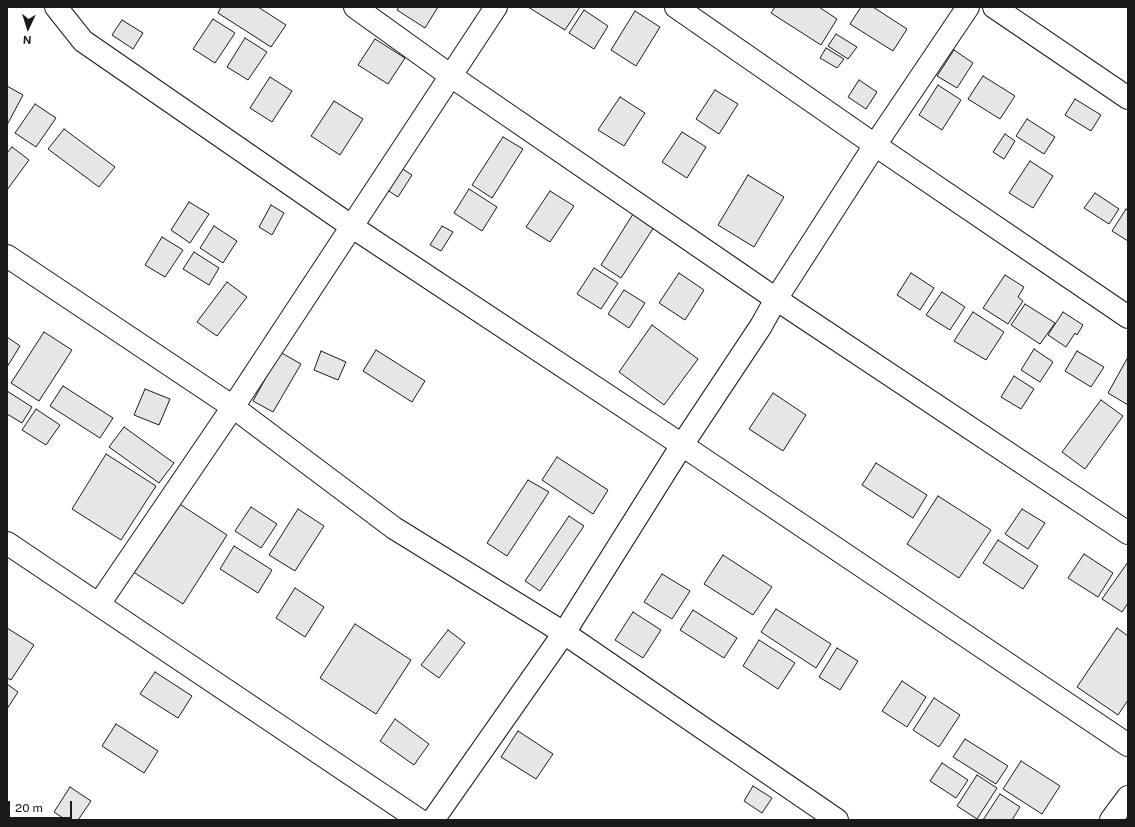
<!DOCTYPE html>
<style>
body{margin:0}
#map{position:relative;width:1135px;height:827px;overflow:hidden;background:#fff;font-family:"Public Sans",sans-serif}
canvas{display:block}
.frame{position:absolute;inset:0;border:8px solid #1a1a1a;pointer-events:none}
.north{position:absolute;left:8px;top:8px;width:40px;height:40px;-webkit-text-stroke:3px #fff;paint-order:stroke;rotate:184deg;font-size:11px;font-weight:700;line-height:16px;text-align:center;color:#1a1a1a}
.north::after{content:'';display:block;margin:auto;width:14px;height:18px;background:#1a1a1a;clip-path:polygon(50% 0,100% 100%,50% 72%,0 100%)}
.scale{position:absolute;left:8px;top:801px;width:64px;height:18px;box-sizing:border-box;border:2px solid #1a1a1a;border-top:0;padding-left:5px;font-size:12px;line-height:14px;white-space:nowrap;color:#1a1a1a;-webkit-text-stroke:3px #fff;paint-order:stroke}
</style>
<div id="map">
<canvas width="1135" height="827"></canvas>
<div class="frame"></div>
<div class="north">N</div>
<div class="scale">20 m</div>
</div>
<script>
const g = document.querySelector('canvas').getContext('2d');
g.lineJoin = 'round';
function fillPath(path, color) { g.fillStyle = color; g.fill(path, 'evenodd'); }
const shape = rows => new Path2D(rows.map(r => 'M' + r).join(''));
function trace(path, color, width, dash) { g.strokeStyle = color; g.lineWidth = width; g.lineCap = dash ? 'butt' : 'round'; g.setLineDash(dash || []); g.stroke(path); }
const building = shape([
 [221,7,258,7,286,25,271,47,218,13,221,7],
 [399,7,438,7,425,28,397,10,399,7],
 [528,7,580,7,565,30,528,7],
 [775,7,819,7,837,19,821,45,771,13,775,7],
 [861,7,873,7,907,29,893,51,850,24,861,7],
 [584,10,608,26,594,49,569,33,584,10],
 [635,11,660,27,636,66,611,50,635,11],
 [213,19,235,33,215,63,193,49,213,19],
 [122,20,143,33,133,49,112,35,122,20],
 [836,34,857,47,848,59,828,46,836,34],
 [245,38,267,52,248,80,227,67,245,38],
 [375,39,405,58,388,84,358,65,375,39],
 [826,48,844,59,837,68,820,58,826,48],
 [954,50,973,63,957,88,937,76,954,50],
 [983,76,1015,96,1000,119,968,99,983,76],
 [270,77,292,91,272,122,250,108,270,77],
 [859,80,877,92,866,109,848,97,859,80],
 [938,85,961,100,942,130,919,115,938,85],
 [7,86,23,95,7,125,7,86],
 [715,90,738,104,719,134,696,119,715,90],
 [620,97,645,113,624,146,598,130,620,97],
 [1075,99,1101,115,1091,131,1065,115,1075,99],
 [334,101,363,119,340,155,311,136,334,101],
 [35,104,56,118,36,147,15,133,35,104],
 [1027,119,1055,137,1044,154,1016,136,1027,119],
 [64,129,115,167,99,187,48,149,64,129],
 [682,132,706,147,687,178,662,162,682,132],
 [1005,134,1015,141,1004,159,993,152,1005,134],
 [503,137,523,149,492,198,472,185,503,137],
 [12,147,29,160,7,190,7,153,12,147],
 [1030,161,1053,176,1033,208,1009,193,1030,161],
 [398,166,412,175,398,197,384,188,398,166],
 [748,175,784,197,754,247,718,225,748,175],
 [469,189,497,207,482,231,454,213,469,189],
 [550,191,574,206,550,242,526,227,550,191],
 [1095,193,1119,209,1109,224,1084,208,1095,193],
 [189,202,209,214,190,243,171,230,189,202],
 [271,205,284,213,272,235,259,227,271,205],
 [1126,209,1128,211,1128,241,1112,231,1126,209],
 [633,214,654,227,621,278,601,265,633,214],
 [214,226,237,241,223,263,200,248,214,226],
 [442,226,453,232,441,251,430,245,442,226],
 [162,237,183,250,165,277,145,265,162,237],
 [194,252,219,268,209,285,183,269,194,252],
 [594,268,618,283,601,309,577,294,594,268],
 [679,273,704,290,685,320,659,303,679,273],
 [911,273,934,288,920,310,897,295,911,273],
 [1005,275,1024,287,1018,297,1023,301,1008,324,983,308,1005,275],
 [227,282,247,297,217,336,197,322,227,282],
 [624,290,645,303,629,328,608,314,624,290],
 [942,292,965,307,950,330,926,315,942,292],
 [1025,304,1055,323,1040,344,1011,325,1025,304],
 [973,312,1004,332,986,360,954,341,973,312],
 [1063,312,1083,325,1077,335,1075,333,1066,347,1048,335,1063,312],
 [652,325,698,359,664,405,619,372,652,325],
 [44,332,72,350,39,401,11,383,44,332],
 [7,337,20,346,7,367,7,337],
 [1034,349,1053,362,1040,382,1021,370,1034,349],
 [376,350,425,381,412,402,363,371,376,350],
 [321,351,346,362,338,380,314,370,321,351],
 [1077,351,1104,367,1091,387,1065,371,1077,351],
 [280,352,301,364,273,412,253,401,280,352],
 [1128,357,1128,405,1108,393,1128,357],
 [1014,376,1034,389,1021,409,1001,397,1014,376],
 [63,386,113,418,100,438,50,406,63,386],
 [145,389,170,399,159,425,134,415,145,389],
 [7,391,32,407,22,423,7,414,7,391],
 [773,393,806,415,783,451,749,429,773,393],
 [1101,400,1123,416,1085,469,1062,452,1101,400],
 [36,409,60,425,46,445,22,430,36,409],
 [124,427,174,463,159,483,109,447,124,427],
 [106,454,156,486,121,540,72,509,106,454],
 [557,457,608,490,593,514,542,480,557,457],
 [876,463,927,495,913,518,862,485,876,463],
 [528,480,549,492,507,556,487,543,528,480],
 [938,496,991,530,959,578,907,544,938,496],
 [172,499,227,535,183,604,127,568,172,499],
 [251,507,277,524,261,548,235,531,251,507],
 [298,509,324,526,295,571,269,555,298,509],
 [1022,509,1045,523,1028,549,1005,534,1022,509],
 [569,516,584,526,540,591,525,581,569,516],
 [998,540,1038,566,1023,589,983,563,998,540],
 [234,546,272,570,258,593,220,569,234,546],
 [1084,554,1113,573,1098,597,1068,578,1084,554],
 [723,555,772,587,753,615,704,584,723,555],
 [1128,562,1128,603,1122,612,1102,599,1128,562],
 [662,574,690,591,672,619,644,602,662,574],
 [295,588,324,607,305,637,276,618,295,588],
 [776,609,831,644,816,668,761,632,776,609],
 [693,610,737,638,724,658,680,630,693,610],
 [633,612,661,630,643,658,615,640,633,612],
 [355,624,411,660,376,714,320,678,355,624],
 [7,628,34,645,11,680,7,678,7,628],
 [1117,628,1128,636,1128,700,1118,715,1077,687,1117,628],
 [448,630,465,643,439,678,421,665,448,630],
 [759,640,795,663,778,689,743,666,759,640],
 [837,648,858,661,840,690,819,677,837,648],
 [155,672,192,696,178,718,140,694,155,672],
 [902,681,926,697,907,727,882,711,902,681],
 [7,684,18,692,7,709,7,684],
 [934,698,960,715,939,747,913,730,934,698],
 [395,719,429,744,414,765,380,741,395,719],
 [116,724,158,751,144,773,102,746,116,724],
 [518,731,553,754,536,779,501,757,518,731],
 [965,739,1008,766,996,784,953,757,965,739],
 [1021,761,1060,786,1042,814,1003,789,1021,761],
 [942,763,968,780,956,798,930,781,942,763],
 [977,775,997,788,977,819,957,806,977,775],
 [753,786,772,798,762,813,744,801,753,786],
 [70,787,91,801,78,820,66,820,54,812,70,787],
 [1000,794,1020,807,1012,820,983,820,1000,794]
]);
const minor = shape([
 [56,7,83,41,351,226,682,445,1128,745],
 [355,7,451,76,776,299,1128,533],
 [676,7,875,145,1128,317],
 [994,7,1128,98],
 [7,256,233,407,394,528,564,633,837,820],
 [7,543,419,820],
 [99,604,233,407,496,7],
 [433,820,564,633,682,445,761,326,776,299,875,145,968,7],
 [1111,820,1128,797]
]);
fillPath(building, '#e6e6e6');
trace(building, '#1a1a1a', 1);
trace(minor, '#1a1a1a', 24);
trace(minor, '#fff', 22);
</script>
